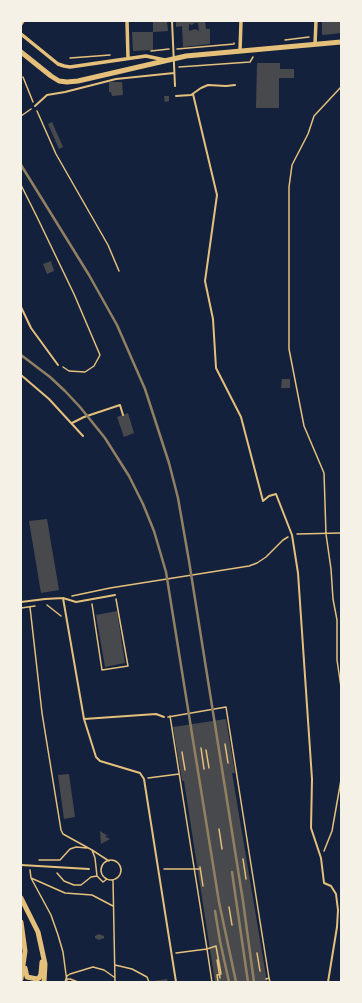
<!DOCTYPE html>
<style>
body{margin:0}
#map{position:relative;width:362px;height:1003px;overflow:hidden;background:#14213d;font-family:Jost,sans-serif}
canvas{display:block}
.frame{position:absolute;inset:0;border:22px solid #f6f1e7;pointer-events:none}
</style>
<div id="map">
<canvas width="362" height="1003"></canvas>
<div class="frame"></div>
</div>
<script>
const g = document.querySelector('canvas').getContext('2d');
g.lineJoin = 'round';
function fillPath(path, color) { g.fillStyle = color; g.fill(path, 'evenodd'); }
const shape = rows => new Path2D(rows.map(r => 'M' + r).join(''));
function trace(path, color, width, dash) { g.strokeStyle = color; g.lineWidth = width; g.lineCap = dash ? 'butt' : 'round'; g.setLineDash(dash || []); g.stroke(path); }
const building = shape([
 [153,21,167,21,168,31,153,32],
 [176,21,205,21,206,29,210,29,210,44,183,47,182,26,176,27],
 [195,23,198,23,199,31,195,29,189,31,189,24,192,25],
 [322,21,341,21,341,33,323,35,322,34],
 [132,32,153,32,153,50,133,51],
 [257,63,280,63,280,69,294,69,294,78,279,78,279,108,256,108],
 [109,82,122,82,123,95,112,96,111,92,109,92],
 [164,96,169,96,169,101,165,102],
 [52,122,63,147,59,149,48,124],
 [51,261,54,271,47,274,43,264],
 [282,379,290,379,290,388,281,388],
 [128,413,134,433,124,437,117,417],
 [47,519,59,590,41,593,29,521],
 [117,611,125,663,105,667,96,615],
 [226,719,235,773,232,773,267,982,215,982,184,781,182,781,173,727],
 [69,774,75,817,64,819,58,775],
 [100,831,108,836,105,836,106,837,110,839,101,844],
 [99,934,104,936,104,938,99,940,95,938,95,936],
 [167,979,168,982,153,982,153,981]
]);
const path = shape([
 [285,40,309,37],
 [177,49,234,44,234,43],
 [151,51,169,49],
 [70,58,110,55],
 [179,67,250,62,253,57],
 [23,77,33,102],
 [341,87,314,116,308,134,292,165,289,187,289,349,304,426,324,473,326,534,331,569,333,599,337,620,337,660,341,687],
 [37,111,56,154,108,245,119,271],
 [21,116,31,109],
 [21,185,37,217,74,294,100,355,94,366,85,372,69,371,63,367],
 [297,534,341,533],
 [72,596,110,588,249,566,257,563,266,557,283,540,288,537],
 [92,604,102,670,128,666,116,599],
 [47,605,61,616],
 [30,607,42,713,61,830,63,834,92,850,109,861],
 [21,608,35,606],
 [170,716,207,949,176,953],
 [168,717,226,707,269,978],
 [225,744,228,763],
 [201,748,204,769],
 [206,750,209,768],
 [182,752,185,770],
 [148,778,179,774],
 [219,829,222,849],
 [92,850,95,858,97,876,103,882,107,879],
 [324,851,332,831,341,780],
 [243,859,246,879],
 [39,860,60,860,70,849,76,847,87,848],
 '101 870a10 10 0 1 1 20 0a10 10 0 1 1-20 0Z',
 [200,867,203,886],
 [164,869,199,869],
 [30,870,31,878,51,915,58,935,63,952,67,982],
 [57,873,64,881,74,885,81,885,91,877,97,876],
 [31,878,65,893,92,895,113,906],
 [113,880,115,982],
 [229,907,232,925],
 [257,953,260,971],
 [217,960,220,978],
 [115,965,132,969,147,977,149,982],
 [67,979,70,979,78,982],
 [266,979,269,978,270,982],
 [65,982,67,976,70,974,93,967,104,970,114,977],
 [96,982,97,982],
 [212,982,207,949,216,946,221,974,217,975,218,982]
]);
const service = shape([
 [172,21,175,86],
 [193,94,217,195,205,281,213,319,216,368,241,417,263,501,269,496,276,494,292,535,298,573,312,779,311,828,321,858,324,883,331,886,336,894,338,910,337,927,328,982],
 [176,96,191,95,201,88,208,85,226,86,235,85],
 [35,106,47,95,65,92,116,79,174,73],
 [21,307,31,328,58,365],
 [21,375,49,399,83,436],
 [72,423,84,417,120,405,123,415],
 [63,598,84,719,96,757,100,761,140,773,144,779,176,982],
 [21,602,45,599,63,598,76,602,115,595],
 [84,719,156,714,164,717],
 [21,865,89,869]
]);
const minor = shape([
 [127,21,128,58],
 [21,24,23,21],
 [21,34,58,64,64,66,70,67,146,56,165,60],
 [315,44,316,21],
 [240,51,241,21]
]);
const secondary = shape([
 [21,52,51,76,59,81,67,82,78,81,186,56,341,42],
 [21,898,38,932,45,964,44,982],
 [21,922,25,951,21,979],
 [25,968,27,977,37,979,39,978,41,974,42,962]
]);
const rail = shape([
 [21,165,89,275,117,325,145,389,169,463,178,498,189,561,243,901,254,982],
 [21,355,50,377,65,391,80,407,105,438,129,476,143,504,154,531,166,572,219,902,236,982],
 [232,872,248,982],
 [215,911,220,941,229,982]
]);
fillPath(building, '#48494c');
trace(path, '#e5c07b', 1.5);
trace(service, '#e5c07b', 2);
trace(minor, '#e5c07b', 3.5);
trace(secondary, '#e5c07b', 5);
trace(rail, '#918062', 2.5);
</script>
